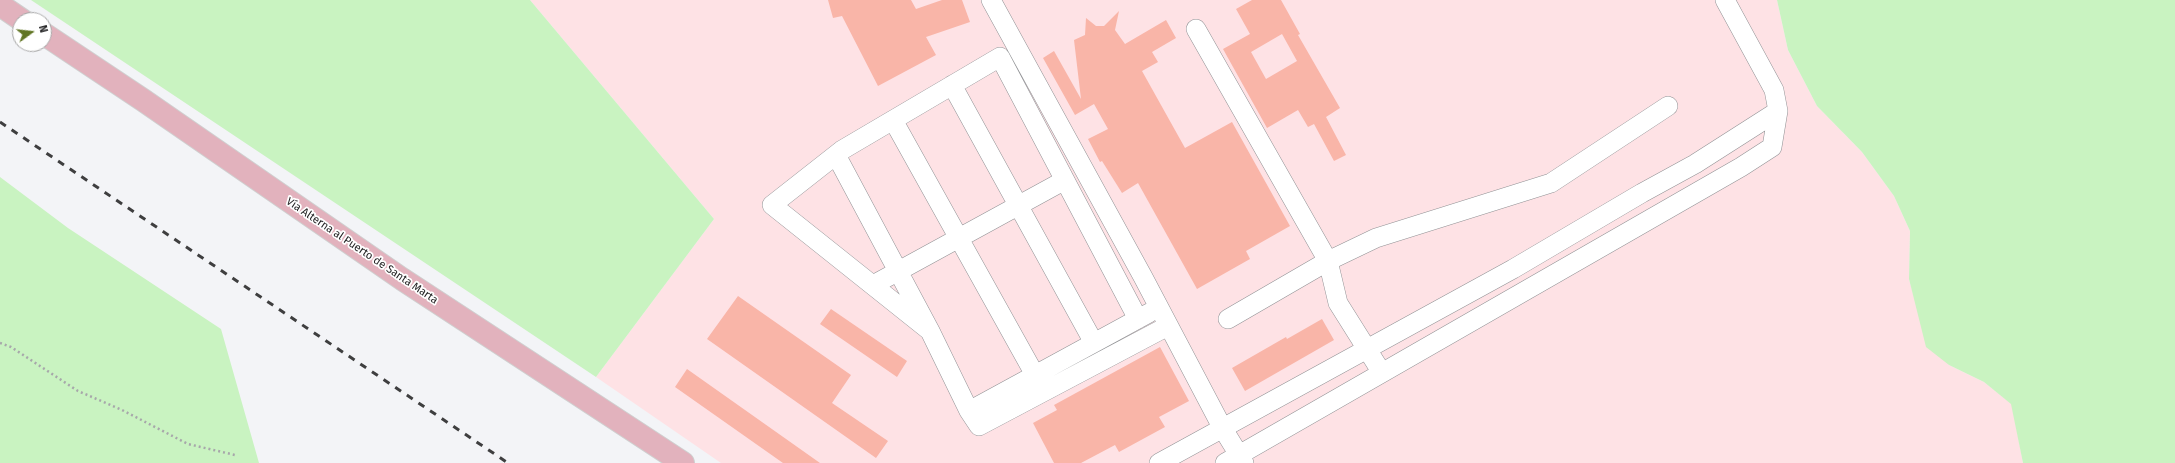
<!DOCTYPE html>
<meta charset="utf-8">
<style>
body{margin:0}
#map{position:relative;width:2175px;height:463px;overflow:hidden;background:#f3f4f7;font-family:"Fira Sans",sans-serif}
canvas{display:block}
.north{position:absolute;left:12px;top:12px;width:40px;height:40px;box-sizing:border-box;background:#fff;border:1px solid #a7a7a7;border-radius:50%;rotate:75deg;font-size:11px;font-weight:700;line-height:16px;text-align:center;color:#232324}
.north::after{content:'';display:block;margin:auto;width:14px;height:18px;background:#617524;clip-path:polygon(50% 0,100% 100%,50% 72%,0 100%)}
</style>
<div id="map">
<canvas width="2175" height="463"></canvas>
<div class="north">N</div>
</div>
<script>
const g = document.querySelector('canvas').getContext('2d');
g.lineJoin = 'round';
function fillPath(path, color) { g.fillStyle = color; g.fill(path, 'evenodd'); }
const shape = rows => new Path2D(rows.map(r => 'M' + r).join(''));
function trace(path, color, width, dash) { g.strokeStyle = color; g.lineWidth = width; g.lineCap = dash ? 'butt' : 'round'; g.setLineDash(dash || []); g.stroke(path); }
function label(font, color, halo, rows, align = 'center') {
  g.font = font + ' "Fira Sans",sans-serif'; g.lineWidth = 3.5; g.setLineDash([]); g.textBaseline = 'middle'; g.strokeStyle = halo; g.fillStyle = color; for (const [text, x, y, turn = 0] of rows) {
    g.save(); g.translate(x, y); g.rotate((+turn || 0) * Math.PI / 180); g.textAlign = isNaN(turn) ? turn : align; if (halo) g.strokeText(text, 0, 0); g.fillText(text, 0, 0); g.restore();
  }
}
const industrial = shape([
 [530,0,1777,0,1788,50,1817,106,1862,152,1894,196,1910,231,1909,279,1918,311,1949,365,1984,382,2012,404,2023,463,721,463,596,377,714,219]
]);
const green = shape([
 [31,0,530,0,714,219,596,377],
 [1777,0,2175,0,2175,463,2023,463,2011,404,1984,382,1949,365,1926,347,1909,279,1910,231,1894,196,1862,152,1817,106,1788,50],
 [0,177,68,228,221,329,259,463,0,463]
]);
const building = shape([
 [828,0,911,0,916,9,942,0,962,0,970,22,926,37,936,55,878,86,842,16,833,18],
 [1252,0,1281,0,1300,34,1298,35,1340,108,1326,117,1346,155,1334,161,1314,124,1308,127,1298,110,1267,128,1223,49,1250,34,1236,9],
 [1282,34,1297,61,1266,79,1251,52],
 [1119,11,1115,30,1125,44,1166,20,1176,38,1152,52,1158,62,1142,71,1185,148,1232,122,1290,226,1246,251,1250,259,1197,289,1138,183,1122,193,1102,161,1100,162,1088,139,1108,129,1094,104,1075,115,1043,58,1054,51,1081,99,1074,40,1085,35,1086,18,1096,26,1104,26],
 [738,296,851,375,832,403,888,441,876,458,707,339],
 [831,309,907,361,897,377,820,324],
 [1322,319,1334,340,1245,391,1232,368,1286,337,1287,339],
 [1160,347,1189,401,1159,417,1165,427,1119,452,1115,445,1081,463,1054,463,1033,423,1057,410,1054,405],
 [687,369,820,463,783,463,675,387]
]);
const path = shape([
 [0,343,11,347,78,391,122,410,188,444,235,455]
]);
const minor = shape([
 [991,0,1143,277,1223,429,1244,463],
 [1196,29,1328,261,1228,319],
 [952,85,1094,343],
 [893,120,1035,375],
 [836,155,930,331,969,411,979,426,1168,326],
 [873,285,1065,180],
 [930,331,772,205,842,150,1000,57,1138,319],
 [1382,373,1338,303,1328,261,1376,238,1551,183,1668,106],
 [969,411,1149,313],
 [1159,463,1513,269,1642,193,1695,164,1778,111],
 [1225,463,1741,167,1772,147,1778,111,1774,90,1725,0]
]);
const major = shape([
 [0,5,22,20],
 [44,34,143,100,402,279,683,463]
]);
const rail = shape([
 [0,122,508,463]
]);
const streetNames = [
 ["Vía Alterna al Puerto de Santa Marta",362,251,34]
];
fillPath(industrial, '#fee2e5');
fillPath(green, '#c9f3c1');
fillPath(building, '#f9b5a8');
trace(minor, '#919295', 20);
trace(major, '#cfcfcf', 24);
trace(path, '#a7a7aa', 2.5, [2, 3]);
trace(minor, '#fff', 19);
trace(major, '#e2b2bd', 22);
trace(rail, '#3e3e3f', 3, [7, 7]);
label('11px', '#232324', '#fff', streetNames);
</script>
